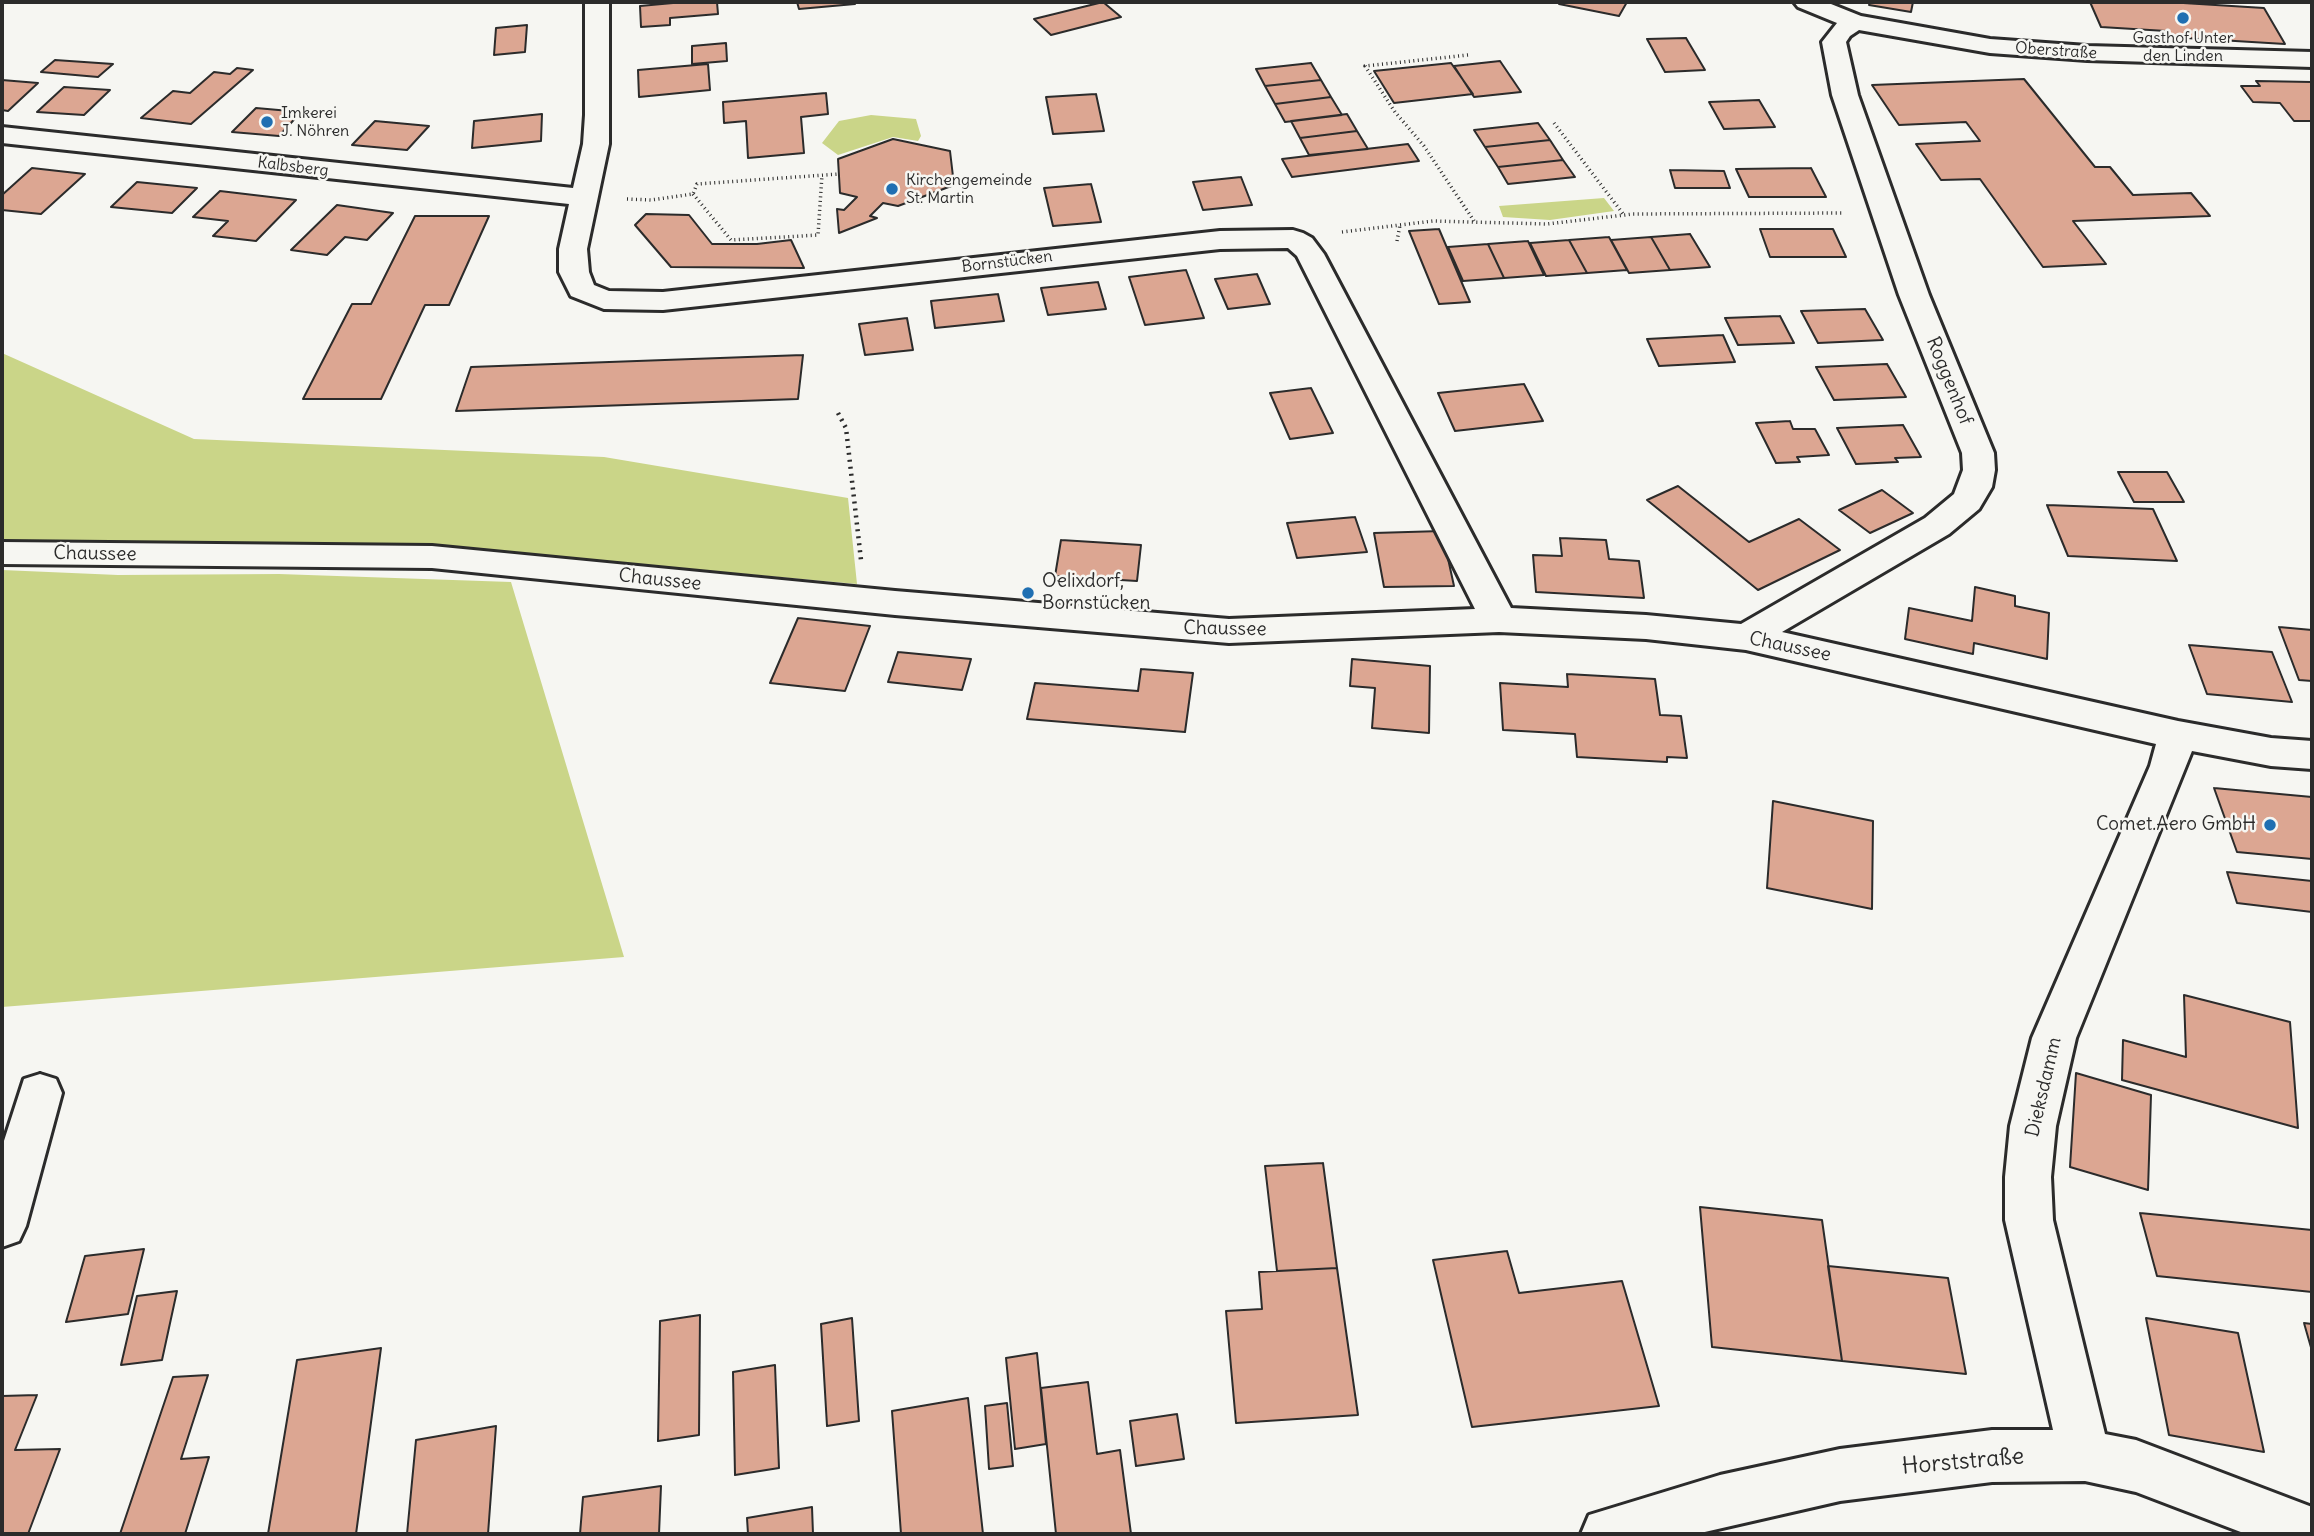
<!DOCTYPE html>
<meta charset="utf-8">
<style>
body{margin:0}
#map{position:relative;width:2314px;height:1536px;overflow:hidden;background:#f6f6f2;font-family:Delius,sans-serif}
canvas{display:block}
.frame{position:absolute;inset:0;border:4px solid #2b2b2b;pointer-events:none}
</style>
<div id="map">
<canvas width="2314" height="1536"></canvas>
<div class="frame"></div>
</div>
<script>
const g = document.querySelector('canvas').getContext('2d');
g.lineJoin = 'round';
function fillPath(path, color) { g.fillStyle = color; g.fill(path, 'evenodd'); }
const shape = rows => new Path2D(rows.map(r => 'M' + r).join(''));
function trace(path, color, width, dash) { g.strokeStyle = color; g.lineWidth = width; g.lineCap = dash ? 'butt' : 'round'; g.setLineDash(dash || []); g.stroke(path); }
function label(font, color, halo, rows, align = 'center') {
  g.font = font + ' Delius,sans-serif'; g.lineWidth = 5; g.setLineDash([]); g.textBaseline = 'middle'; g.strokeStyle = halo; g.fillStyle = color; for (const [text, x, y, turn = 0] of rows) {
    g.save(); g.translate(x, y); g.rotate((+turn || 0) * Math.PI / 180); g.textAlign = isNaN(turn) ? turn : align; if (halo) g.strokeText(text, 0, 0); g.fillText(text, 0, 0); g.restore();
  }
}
const green = shape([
 [871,115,916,119,921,136,918,141,893,137,838,155,822,143,839,121],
 [1604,198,1614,211,1550,220,1503,217,1499,206],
 [2,353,194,439,604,457,848,498,857,584,432,546,2,542],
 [2,570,118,575,279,574,511,582,624,957,2,1007]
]);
const building = shape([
 [684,2,717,2,718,14,670,18,670,25,641,27,640,6,684,2],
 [797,2,855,2,855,4,799,9,797,2],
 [1103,2,1121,17,1051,35,1034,19,1103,2],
 [1561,2,1627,2,1619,16,1559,4,1561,2],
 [1870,2,1913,2,1911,12,1869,5,1870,2],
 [2090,2,2167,2,2264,8,2285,44,2169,37,2166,31,2101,27,2090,2],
 [527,25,525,52,494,55,496,28,527,25],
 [1686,38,1705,70,1665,72,1647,39,1686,38],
 [726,43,727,61,692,64,692,46,726,43],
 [55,60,113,64,98,77,41,72,55,60],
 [1500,61,1521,92,1474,97,1454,66,1500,61],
 [1311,63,1321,80,1265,86,1256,69,1311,63],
 [1451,63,1473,94,1394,103,1374,71,1451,63],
 [708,64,710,90,639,97,638,70,708,64],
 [237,68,253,70,191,124,141,118,173,91,190,93,214,72,230,74,237,68],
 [2024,79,2095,167,2110,167,2133,195,2191,193,2210,216,2073,221,2106,264,2043,267,1980,179,1941,180,1916,144,1980,141,1966,122,1899,125,1872,85,2024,79],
 [2,80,38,83,8,111,2,110,2,80],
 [1321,80,1331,97,1275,104,1265,86,1321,80],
 [2256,81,2312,82,2312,121,2294,121,2280,103,2253,102,2241,86,2260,86,2256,81],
 [64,87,110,90,84,115,37,112,64,87],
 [826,93,828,114,801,117,804,153,748,158,746,121,724,123,723,102,826,93],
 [1096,94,1104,131,1053,134,1046,97,1096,94],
 [1331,97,1342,115,1285,122,1275,104,1331,97],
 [1759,100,1775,127,1724,129,1709,102,1759,100],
 [256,108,301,112,279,136,232,132,256,108],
 [542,114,541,141,472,148,474,121,542,114],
 [1347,114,1357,131,1300,138,1291,121,1347,114],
 [375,121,429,126,407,150,352,145,375,121],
 [1538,123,1550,140,1485,147,1474,130,1538,123],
 [1357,131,1368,149,1309,155,1300,138,1357,131],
 [893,139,950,151,954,185,898,206,883,203,870,216,877,218,839,233,837,209,844,210,857,197,840,193,838,159,893,139],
 [1550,140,1563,160,1498,167,1485,147,1550,140],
 [1408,144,1419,161,1292,177,1282,159,1408,144],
 [1563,160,1575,177,1508,184,1498,167,1563,160],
 [32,168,85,174,41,214,2,210,2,195,32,168],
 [1811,168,1826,197,1749,197,1736,169,1811,168],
 [1670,170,1724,171,1730,188,1675,188,1670,170],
 [1241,177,1252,205,1203,210,1193,182,1241,177],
 [137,182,197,188,172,213,111,207,137,182],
 [1091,184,1101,222,1053,226,1044,188,1091,184],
 [220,191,296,200,256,241,213,236,228,221,193,217,220,191],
 [337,205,393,213,367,240,345,237,327,255,291,250,337,205],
 [646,214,689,215,712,244,757,244,791,240,804,268,671,267,635,225,646,214],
 [415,216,489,216,449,305,425,305,381,399,303,399,352,304,371,304,415,216],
 [1439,229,1470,302,1439,304,1409,231,1439,229],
 [1760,229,1833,229,1846,257,1770,257,1760,229],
 [1690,234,1710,267,1670,270,1651,237,1690,234],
 [1609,237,1627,270,1587,273,1569,240,1609,237],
 [1651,237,1670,270,1629,273,1611,240,1651,237],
 [1569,240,1587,273,1546,276,1530,243,1569,240],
 [1528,241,1544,275,1504,278,1488,244,1528,241],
 [1488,244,1504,278,1463,281,1448,247,1488,244],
 [1186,270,1204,318,1145,325,1129,277,1186,270],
 [1257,274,1270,304,1228,309,1215,279,1257,274],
 [1098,282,1106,309,1048,315,1041,288,1098,282],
 [998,294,1004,321,935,328,931,301,998,294],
 [1865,309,1883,340,1818,343,1801,311,1865,309],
 [1780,316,1794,343,1738,345,1725,318,1780,316],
 [907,318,913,350,865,355,859,324,907,318],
 [1723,335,1735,362,1659,366,1647,339,1723,335],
 [803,355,798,399,456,411,471,367,803,355],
 [1887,364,1906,397,1834,400,1816,367,1887,364],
 [1524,384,1543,421,1455,431,1438,393,1524,384],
 [1311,388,1333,433,1290,439,1270,393,1311,388],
 [1790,421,1793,429,1815,429,1829,455,1797,457,1800,462,1776,463,1756,423,1790,421],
 [1903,425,1921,457,1895,458,1898,462,1856,464,1837,428,1903,425],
 [2118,472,2167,472,2184,502,2134,502,2118,472],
 [1678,486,1749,542,1799,519,1840,550,1758,590,1647,500,1678,486],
 [1882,490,1913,513,1870,533,1839,510,1882,490],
 [2047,505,2153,509,2177,561,2068,556,2047,505],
 [1355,517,1367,552,1297,558,1287,523,1355,517],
 [1442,531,1454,586,1384,587,1374,533,1442,531],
 [1560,538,1606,540,1609,559,1639,561,1644,598,1536,592,1533,555,1562,556,1560,538],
 [1061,540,1141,545,1137,581,1055,576,1061,540],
 [1975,587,2015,596,2015,606,2049,613,2047,659,1974,643,1973,654,1905,639,1909,608,1972,621,1975,587],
 [798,618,870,626,845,691,770,683,798,618],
 [2279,627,2312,630,2312,681,2299,680,2279,627],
 [2189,645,2272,652,2292,702,2207,694,2189,645],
 [898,652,971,659,962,690,888,682,898,652],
 [1352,659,1430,666,1429,733,1372,728,1375,688,1350,686,1352,659],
 [1141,669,1193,673,1185,732,1027,719,1035,683,1138,691,1141,669],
 [1567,674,1655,679,1660,715,1681,716,1687,758,1667,757,1667,762,1577,757,1575,734,1503,730,1500,683,1568,687,1567,674],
 [2214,788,2312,797,2312,859,2237,852,2214,788],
 [1773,801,1873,821,1872,909,1767,888,1773,801],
 [2227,872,2312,881,2312,912,2237,903,2227,872],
 [2184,995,2290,1022,2298,1128,2122,1080,2123,1040,2186,1057,2184,995],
 [2076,1073,2151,1095,2148,1190,2070,1167,2076,1073],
 [1323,1163,1337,1268,1277,1271,1265,1166,1323,1163],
 [1700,1207,1822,1220,1842,1361,1712,1347,1700,1207],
 [2140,1213,2312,1230,2312,1292,2157,1276,2140,1213],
 [144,1249,128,1314,66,1322,85,1256,144,1249],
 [1507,1251,1519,1293,1622,1281,1659,1406,1472,1427,1433,1260,1507,1251],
 [1828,1266,1948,1278,1966,1374,1842,1361,1828,1266],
 [1337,1268,1358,1415,1236,1423,1226,1311,1262,1309,1259,1272,1337,1268],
 [177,1291,162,1360,121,1365,137,1296,177,1291],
 [700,1315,699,1435,658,1441,660,1321,700,1315],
 [852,1318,859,1421,827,1426,821,1324,852,1318],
 [2146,1318,2238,1333,2264,1452,2169,1435,2146,1318],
 [2304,1323,2312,1324,2312,1351,2304,1323],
 [381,1348,356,1534,268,1534,297,1360,381,1348],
 [1037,1353,1046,1444,1015,1449,1006,1358,1037,1353],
 [775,1365,779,1468,735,1475,733,1372,775,1365],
 [208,1375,181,1459,209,1457,185,1534,120,1534,173,1377,208,1375],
 [1088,1382,1097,1454,1120,1450,1131,1534,1056,1534,1041,1388,1088,1382],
 [37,1395,15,1450,60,1449,28,1534,2,1534,2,1396,37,1395],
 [968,1398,983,1534,901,1534,892,1411,968,1398],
 [1007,1403,1013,1466,989,1469,985,1406,1007,1403],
 [1177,1414,1184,1459,1136,1466,1130,1421,1177,1414],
 [496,1426,488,1534,407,1534,416,1440,496,1426],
 [661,1486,659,1534,580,1534,583,1497,661,1486],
 [812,1507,813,1534,748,1534,747,1518,812,1507]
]);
const pathFar1 = shape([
 [1468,55,1365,66,1395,112,1424,146,1474,221],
 [1554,123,1624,215],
 [693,194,731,240,818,235,822,175],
 [627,199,651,200,693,194,697,184,839,174],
 [1342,232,1433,221,1547,224,1633,214,1843,213],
 [1397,241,1400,225]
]);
const path = shape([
 [838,413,846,428,861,560]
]);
const minor = shape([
 [585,2,609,2,609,144,587,249,589,272,594,285,609,291,663,292,1220,231,1293,230,1303,233,1312,238,1324,254,1511,608,1646,615,1741,624,1925,518,1954,494,1963,470,1962,453,1899,295,1832,95,1822,42,1837,23,1798,7,1794,2,1826,2,1861,16,1990,39,2087,46,2312,52,2312,67,2087,60,1990,53,1859,30,1850,36,1846,42,1858,95,1929,295,1994,453,1995,470,1992,487,1979,509,1949,534,1782,632,2178,721,2271,738,2312,741,2312,769,2271,766,2192,751,2076,1038,2056,1126,2051,1177,2053,1220,2105,1434,2136,1440,2312,1507,2312,1534,2246,1534,2136,1492,2085,1481,1992,1482,1840,1501,1696,1534,1581,1534,1589,1515,1720,1475,1840,1449,1992,1430,2053,1430,2005,1220,2005,1177,2010,1126,2032,1038,2150,766,2156,744,1746,650,1646,639,1499,632,1229,643,895,615,432,568,2,564,2,542,432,546,895,591,1229,619,1475,609,1297,256,1288,248,1220,249,663,310,604,309,571,296,559,272,559,249,569,204,2,143,2,127,573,188,583,144,585,115,585,2],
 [40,1074,56,1079,62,1093,26,1226,19,1241,2,1247,2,1147,24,1079,40,1074]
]);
const markers = [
 [2183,18,7,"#1f6fb2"],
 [267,122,7,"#1f6fb2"],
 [892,189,7,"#1f6fb2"],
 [1028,593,7,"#1f6fb2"],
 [2270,825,7,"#1f6fb2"]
];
const farPoinames = [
 ["Gasthof Unter",2183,38,"center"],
 ["den Linden",2183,56,"center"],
 ["Imkerei",281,113],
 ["J. Nöhren",281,131],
 ["Kirchengemeinde",906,180],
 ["St. Martin",906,198]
];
const farStreetnames = [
 ["Oberstraße",2056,51,4],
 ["Kalbsberg",293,167,7],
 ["Bornstücken",1007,262,-7]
];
const streetNames = [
 ["Roggenhof",1949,381,68],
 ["Chaussee",95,554,1],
 ["Chaussee",660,580,6],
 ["Chaussee",1225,629,1],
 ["Chaussee",1790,647,12],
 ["Dieksdamm",2044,1087,-77]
];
const poiNames = [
 ["Oelixdorf,",1042,582],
 ["Bornstücken",1042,604],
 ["Comet.Aero GmbH",2256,825,"right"]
];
const nearStreetnames = [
 ["Horststraße",1963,1462,-5]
];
fillPath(green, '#cad588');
fillPath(building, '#dca692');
trace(building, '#2b2b2b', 2);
trace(minor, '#2b2b2b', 6);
trace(pathFar1, '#2b2b2b', 3.5, [1, 3.5]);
trace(path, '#2b2b2b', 4.5, [2, 5]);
fillPath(minor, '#f6f6f2');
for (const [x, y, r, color] of markers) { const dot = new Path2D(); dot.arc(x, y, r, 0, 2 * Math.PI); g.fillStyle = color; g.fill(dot); trace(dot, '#f6f6f2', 2.5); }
label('16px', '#2b2b2b', '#f6f6f2', farPoinames, 'left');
label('16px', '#2b2b2b', '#f6f6f2', farStreetnames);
label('19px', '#2b2b2b', '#f6f6f2', streetNames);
label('19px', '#2b2b2b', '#f6f6f2', poiNames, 'left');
label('23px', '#2b2b2b', '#f6f6f2', nearStreetnames);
</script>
